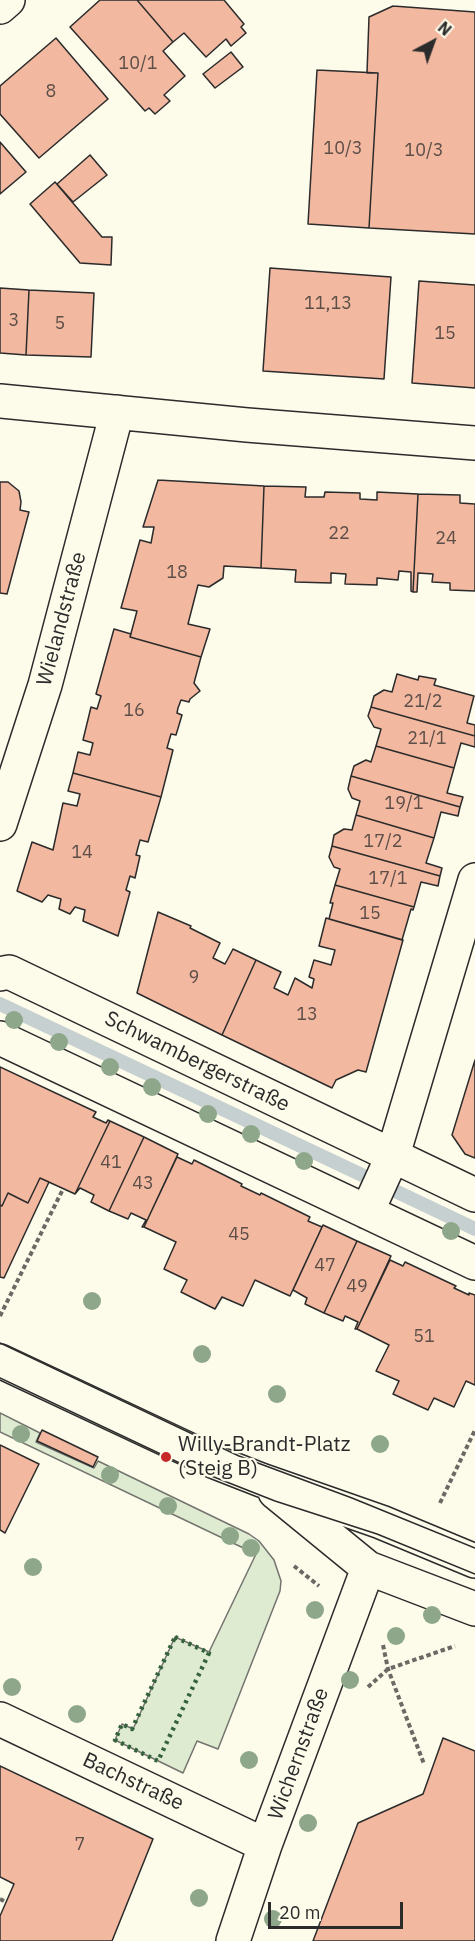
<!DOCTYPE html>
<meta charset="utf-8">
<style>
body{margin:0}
#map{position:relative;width:475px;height:1941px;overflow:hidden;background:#fdfbea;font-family:"IBM Plex Sans",sans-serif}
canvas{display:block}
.north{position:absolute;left:403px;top:12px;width:60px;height:60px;-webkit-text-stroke:4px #fdfbea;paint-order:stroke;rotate:41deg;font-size:16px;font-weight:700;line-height:24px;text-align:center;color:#2b2b2b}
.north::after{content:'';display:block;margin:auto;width:21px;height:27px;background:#2b2b2b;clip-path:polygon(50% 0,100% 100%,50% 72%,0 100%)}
.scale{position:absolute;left:268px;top:1902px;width:135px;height:27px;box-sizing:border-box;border:3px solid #2b2b2b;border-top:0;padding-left:8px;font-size:18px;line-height:21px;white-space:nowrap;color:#2b2b2b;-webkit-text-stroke:4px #fdfbea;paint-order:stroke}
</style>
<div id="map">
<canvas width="475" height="1941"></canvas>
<div class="north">N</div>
<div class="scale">20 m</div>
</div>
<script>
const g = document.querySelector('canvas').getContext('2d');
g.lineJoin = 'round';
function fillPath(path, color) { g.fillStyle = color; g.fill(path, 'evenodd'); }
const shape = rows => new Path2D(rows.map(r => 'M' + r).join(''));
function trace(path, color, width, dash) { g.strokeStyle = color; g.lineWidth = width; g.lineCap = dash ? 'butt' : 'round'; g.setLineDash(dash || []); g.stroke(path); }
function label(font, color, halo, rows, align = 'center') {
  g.font = font + ' "IBM Plex Sans",sans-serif'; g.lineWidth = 4.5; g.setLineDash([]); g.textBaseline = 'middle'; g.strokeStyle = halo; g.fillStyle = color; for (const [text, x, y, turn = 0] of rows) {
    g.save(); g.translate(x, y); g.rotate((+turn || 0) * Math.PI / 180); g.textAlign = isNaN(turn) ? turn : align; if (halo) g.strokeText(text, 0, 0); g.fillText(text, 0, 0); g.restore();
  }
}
const green = shape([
 [0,1413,40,1433,36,1442,94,1468,98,1461,249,1534,259,1541,274,1560,281,1581,280,1591,218,1749,197,1741,183,1773,115,1740,122,1724,133,1729,175,1637,209,1652,256,1554,0,1432,0,1413]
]);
const stream = shape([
 [0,1004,362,1175],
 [391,1189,475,1229]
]);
const building = shape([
 [100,0,137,0,173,42,163,51,185,76,164,95,170,101,155,114,149,108,145,111,70,27,100,0],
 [137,0,224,0,244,24,241,27,246,33,231,46,226,39,206,57,184,33,173,42,137,0],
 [393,6,475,12,475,234,369,228,378,73,367,73,369,17,393,6],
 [56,38,108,99,39,158,0,114,0,86,56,38],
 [231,52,243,67,215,88,203,74,231,52],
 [317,70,378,73,369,228,308,224,317,70],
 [0,142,26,172,0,194,0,142],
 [90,155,107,175,73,202,57,184,90,155],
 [55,182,102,237,112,237,111,265,80,263,30,204,55,182],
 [270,268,391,277,384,379,263,371,270,268],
 [419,281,475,285,475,388,412,383,419,281],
 [0,288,29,290,26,355,0,353,0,288],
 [29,290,94,293,91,357,26,355,29,290],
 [158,480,264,486,261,568,224,566,223,578,209,587,198,585,188,624,210,629,201,657,130,637,137,611,121,608,140,540,151,543,154,527,143,527,158,480],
 [0,482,8,482,19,491,21,502,20,510,29,512,7,594,0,593,0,482],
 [264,486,306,487,305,497,324,497,325,492,360,493,360,499,377,500,377,492,418,494,413,592,411,591,411,572,399,571,398,580,377,578,377,585,345,584,346,574,331,573,331,583,295,582,296,570,261,568,264,486],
 [418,494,460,495,460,503,475,504,475,591,450,590,450,583,432,582,433,574,418,573,417,592,413,592,418,494],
 [114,629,131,634,130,637,201,657,194,683,200,691,190,699,189,702,181,700,178,708,177,713,182,715,176,735,171,734,167,748,173,750,161,797,73,773,78,752,90,755,93,743,83,740,91,707,97,709,101,696,96,694,114,629],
 [397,674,418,680,419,676,436,679,434,685,474,696,467,723,475,725,475,736,371,707,374,696,384,690,392,692,397,674],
 [371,707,475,736,475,747,461,743,454,768,376,746,381,729,374,727,368,716,371,707],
 [376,746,454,768,447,793,463,797,460,807,351,776,354,766,366,760,371,762,376,746],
 [73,773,161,797,148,842,140,840,136,855,140,856,135,878,130,876,126,890,130,892,118,936,83,921,85,910,75,907,70,914,59,909,61,899,48,895,42,902,17,891,32,842,53,850,63,803,77,806,80,794,68,791,73,773],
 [351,776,460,807,458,816,441,812,434,838,356,815,360,801,352,798,348,789,351,776],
 [356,815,434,838,426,863,442,868,440,876,332,846,334,835,344,829,352,830,356,815],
 [332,846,440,876,438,886,421,882,414,907,335,885,340,869,334,867,329,857,332,846],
 [335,885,414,907,413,910,411,909,402,940,329,919,333,903,330,903,335,885],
 [158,912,191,926,190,928,220,943,213,958,225,964,233,949,256,960,222,1035,137,993,158,912],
 [326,918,403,940,366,1072,358,1070,336,1080,332,1088,222,1035,256,960,281,972,274,988,288,995,295,978,312,988,314,979,309,977,314,960,331,965,335,950,319,946,326,918],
 [475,1060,475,1158,465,1154,452,1135,475,1060],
 [0,1067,96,1112,93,1117,106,1123,108,1120,110,1121,75,1194,40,1178,28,1203,8,1193,2,1206,0,1205,0,1067],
 [110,1121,144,1137,109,1211,91,1202,94,1195,80,1188,75,1194,110,1121],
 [144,1137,178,1154,144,1227,142,1227,146,1220,131,1213,128,1219,109,1211,144,1137],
 [177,1157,192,1164,194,1160,242,1184,241,1186,260,1195,261,1193,310,1217,308,1221,322,1227,290,1296,255,1280,243,1306,222,1297,215,1309,181,1292,187,1280,164,1269,176,1242,144,1227,177,1157],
 [40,1178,49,1182,4,1278,0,1277,0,1205,2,1206,8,1193,28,1203,40,1178],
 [323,1225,357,1241,324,1313,305,1304,307,1298,293,1290,323,1225],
 [357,1241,391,1256,357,1329,355,1329,358,1322,345,1316,343,1321,324,1313,357,1241],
 [390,1260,403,1266,405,1262,456,1286,454,1288,469,1295,469,1293,475,1295,475,1385,466,1381,454,1407,434,1398,428,1410,393,1394,399,1381,376,1371,389,1345,357,1329,390,1260],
 [42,1430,98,1457,93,1467,37,1441,42,1430],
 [0,1445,39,1464,5,1533,0,1530,0,1445],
 [443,1738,475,1751,475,1941,313,1941,358,1823,423,1794,443,1738],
 [0,1766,153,1839,112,1941,0,1941,0,1916,14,1884,0,1877,0,1766]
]);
const path = shape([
 [0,1316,63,1189],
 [440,1503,475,1430],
 [294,1566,319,1586],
 [383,1645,388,1669,424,1764],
 [368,1687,388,1669,455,1646],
 [0,1899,6,1902]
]);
const minor = shape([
 [0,401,247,425,475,443],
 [0,824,45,685,117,412],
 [0,974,9,972,475,1195],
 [0,1038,475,1263],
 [367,1212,393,1155,475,880],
 [0,1361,215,1462,261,1480,381,1522,475,1561],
 [275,1492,368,1568,475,1609],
 [0,1719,265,1845],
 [233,1941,265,1845,368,1568]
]);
const major = shape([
 [0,7,8,0]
]);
const tram = shape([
 [0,1343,239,1456,352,1498,475,1548],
 [0,1378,186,1466,275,1501,377,1534,475,1574]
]);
const hedge = shape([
 [175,1637,209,1653,158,1761,115,1740,122,1724,132,1729,175,1637]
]);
const trees = [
 [14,1020],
 [59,1042],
 [110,1067],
 [152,1087],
 [208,1114],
 [251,1134],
 [304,1161],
 [451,1231],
 [92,1301],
 [202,1354],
 [277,1394],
 [21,1434],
 [380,1444],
 [110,1475],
 [168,1506],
 [230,1536],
 [251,1548],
 [33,1567],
 [315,1610],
 [432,1615],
 [396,1636],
 [350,1680],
 [12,1687],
 [77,1714],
 [249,1760],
 [308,1823],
 [199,1898],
 [273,1919]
];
const markers = [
 [166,1457,6,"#c62828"]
];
const numberNames = [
 ["10/1",138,64],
 ["8",51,92],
 ["10/3",343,149],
 ["10/3",424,151],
 ["11,13",328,304],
 ["3",14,321],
 ["5",60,324],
 ["15",445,334],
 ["22",339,534],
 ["24",446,539],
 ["18",177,573],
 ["21/2",423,702],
 ["16",134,711],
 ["21/1",427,739],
 ["19/1",404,804],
 ["17/2",383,842],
 ["14",82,853],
 ["17/1",388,879],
 ["15",370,914],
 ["9",194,978],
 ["13",307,1015],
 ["41",111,1163],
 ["43",143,1184],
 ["45",239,1235],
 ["47",325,1266],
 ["49",357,1287],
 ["51",424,1337],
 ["7",80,1845]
];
const streetNames = [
 ["Wielandstraße",62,619,-75],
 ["Schwambergerstraße",197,1062,26],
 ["Wichernstraße",299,1754,-70],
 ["Bachstraße",133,1782,25]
];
const poiNames = [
 ["Willy-Brandt-Platz",178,1445],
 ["(Steig B)",178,1469]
];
fillPath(green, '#deebd1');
trace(green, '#74746e', 1.5);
trace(stream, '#c7d0d0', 14);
fillPath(building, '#f2b8a0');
trace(building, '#2b2b2b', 1.5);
trace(minor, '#2b2b2b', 36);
trace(major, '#2b2b2b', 36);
trace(path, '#6a6964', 4, [4.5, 3]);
trace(minor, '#fdfbea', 33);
trace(major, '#fdfbea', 33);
trace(tram, '#2b2b2b', 1.5);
trace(hedge, '#34623c', 4.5, [3, 4.5]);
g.fillStyle = '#8ea78a';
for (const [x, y] of trees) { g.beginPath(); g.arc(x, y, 9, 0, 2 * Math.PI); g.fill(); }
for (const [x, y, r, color] of markers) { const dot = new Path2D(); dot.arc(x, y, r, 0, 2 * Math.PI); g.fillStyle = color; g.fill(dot); trace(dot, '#fdfbea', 2); }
label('18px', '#5d4e48', null, numberNames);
label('21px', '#2b2b2b', '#fdfbea', streetNames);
label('21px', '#2b2b2b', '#fdfbea', poiNames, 'left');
</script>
